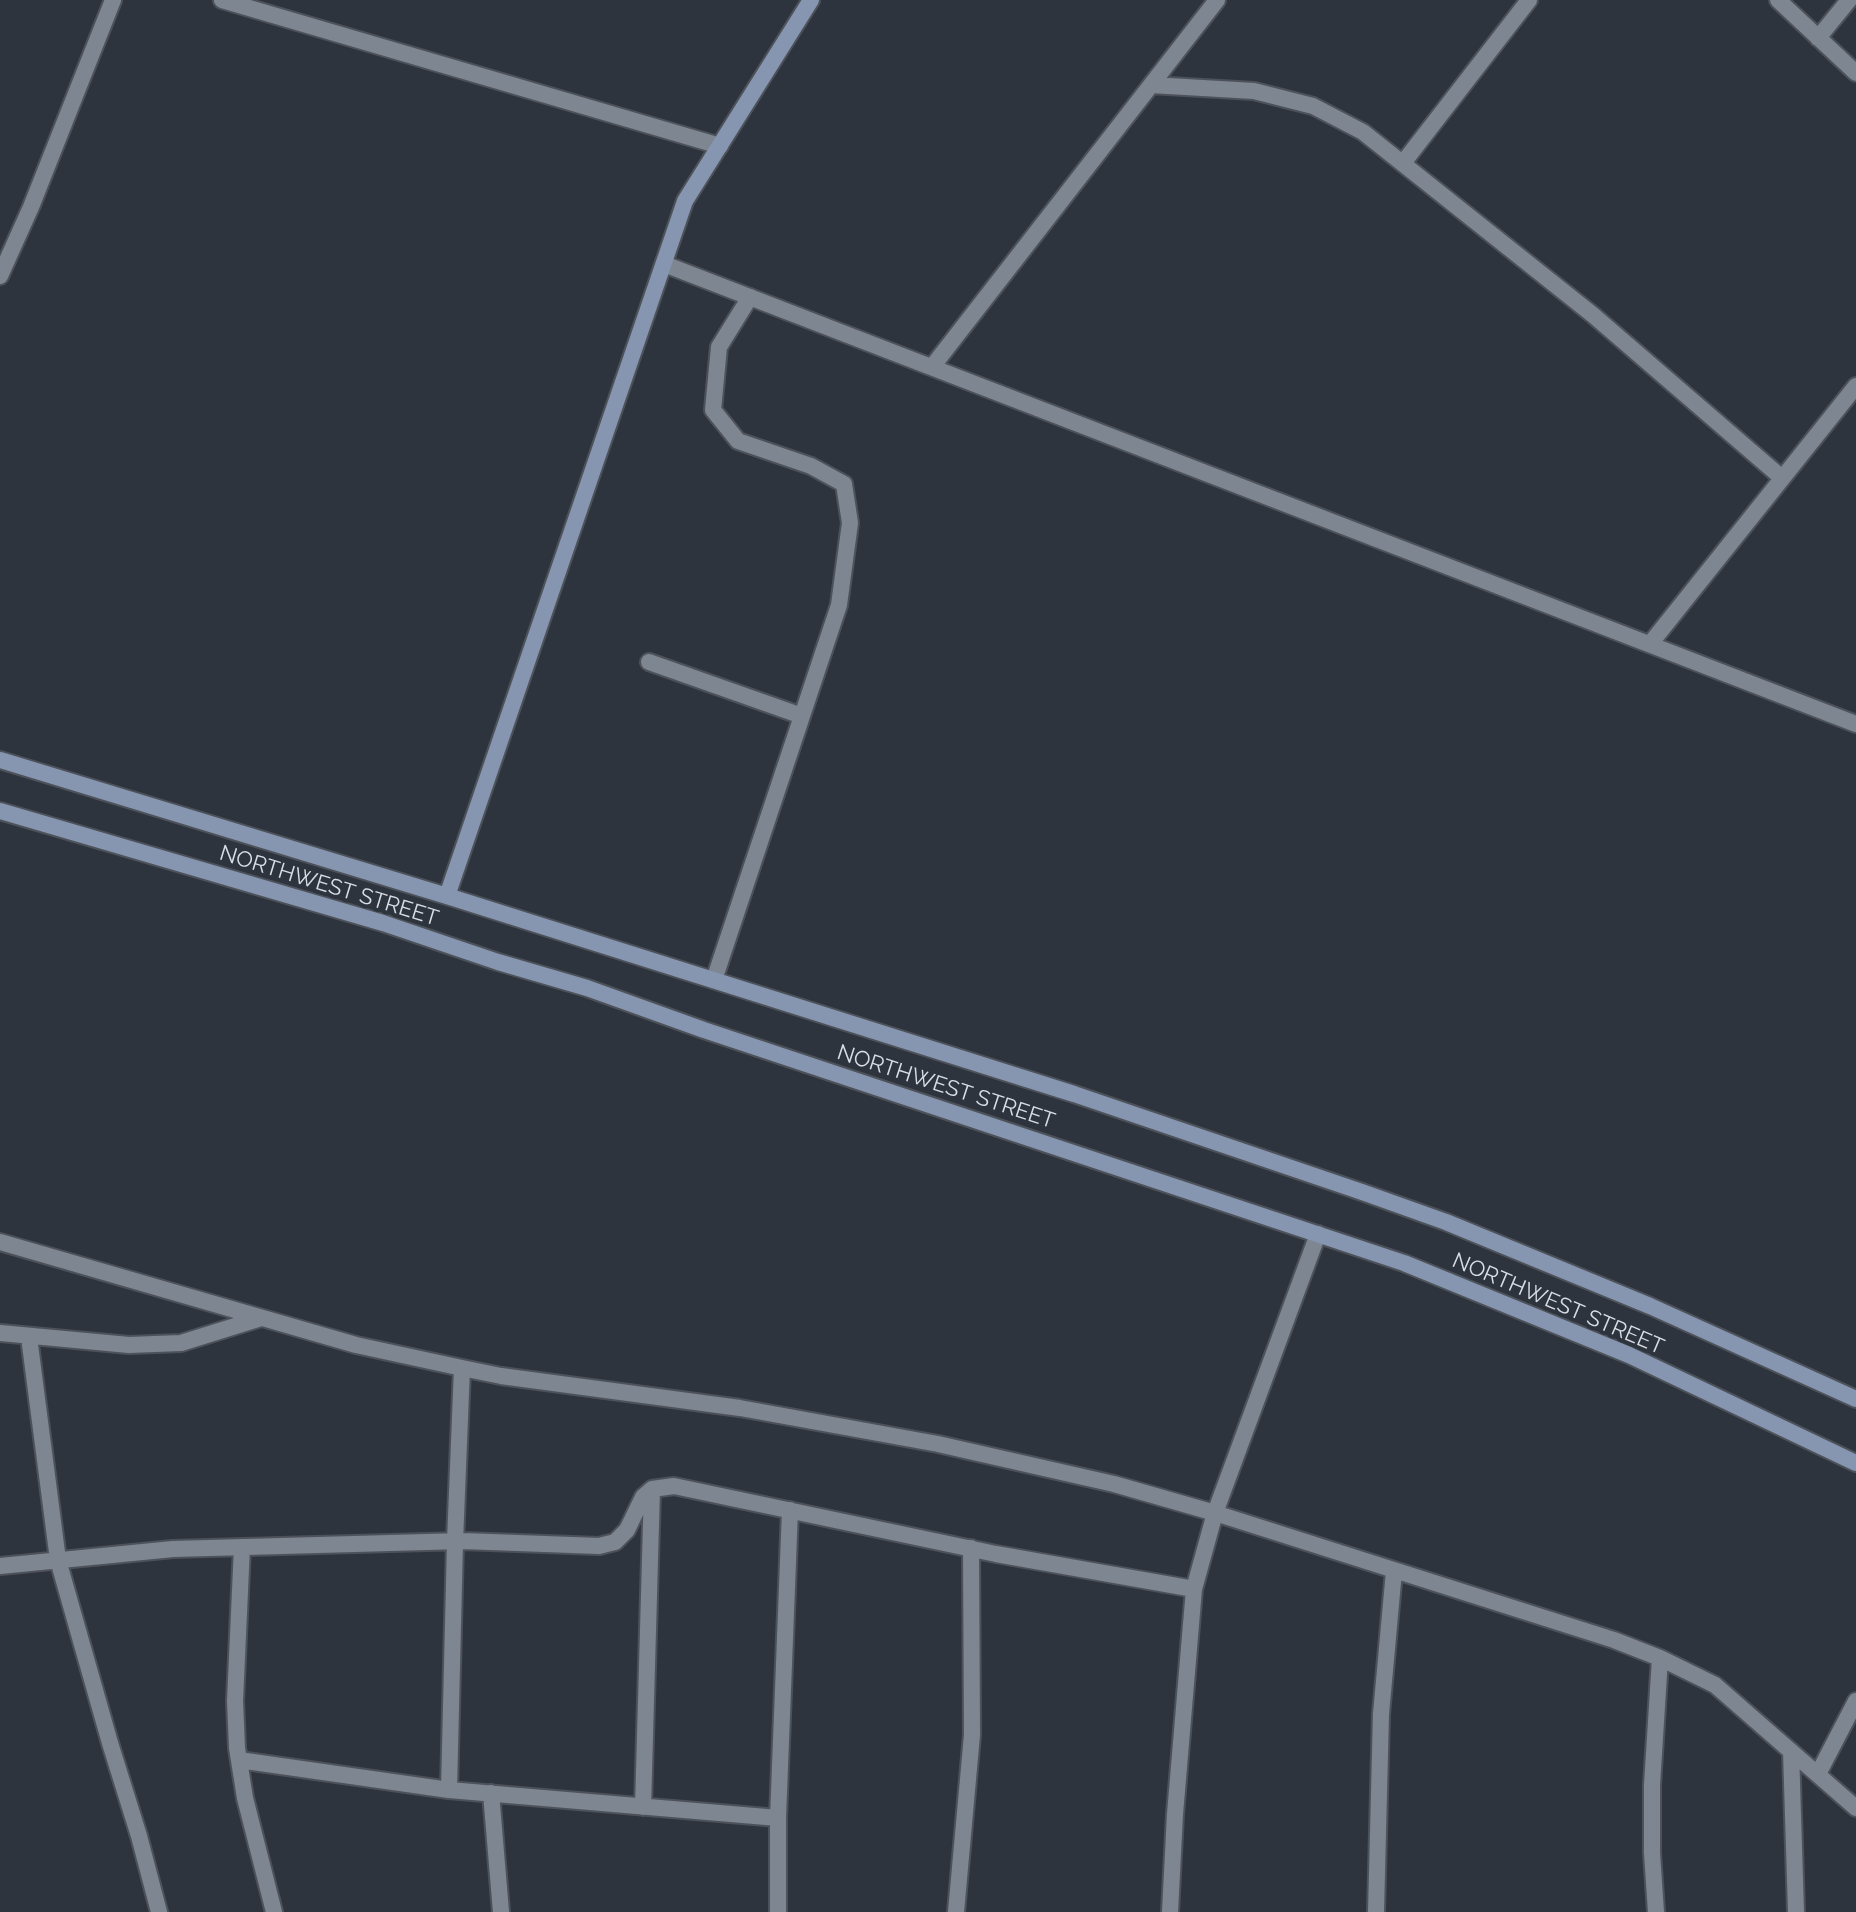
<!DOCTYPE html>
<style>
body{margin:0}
canvas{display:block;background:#2e343e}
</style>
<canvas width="1856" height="1912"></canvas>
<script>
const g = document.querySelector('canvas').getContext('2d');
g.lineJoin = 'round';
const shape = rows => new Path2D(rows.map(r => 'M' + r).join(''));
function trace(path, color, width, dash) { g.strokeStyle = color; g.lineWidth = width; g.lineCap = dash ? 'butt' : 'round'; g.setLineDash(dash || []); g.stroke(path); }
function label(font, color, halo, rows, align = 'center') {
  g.font = font + ' Raleway,sans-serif'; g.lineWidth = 8; g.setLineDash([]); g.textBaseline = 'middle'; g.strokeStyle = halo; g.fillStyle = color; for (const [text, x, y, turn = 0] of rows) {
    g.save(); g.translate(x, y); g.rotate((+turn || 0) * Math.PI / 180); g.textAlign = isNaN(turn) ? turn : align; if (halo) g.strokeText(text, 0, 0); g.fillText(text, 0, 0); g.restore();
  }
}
const lane = shape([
 [649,662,802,716],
 [714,980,839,605,850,523,844,484,811,466,738,441,713,410,719,347,750,297]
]);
const street = shape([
 [222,0,720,146],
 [1778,0,1856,73],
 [1818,38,1849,0],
 [1151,85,1254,91,1313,106,1363,132,1593,315,1782,478],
 [1403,163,1529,0],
 [664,264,1856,724],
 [0,276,31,207,113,0],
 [932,367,1217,0],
 [1650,644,1856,386],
 [0,1242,356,1345,462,1368,501,1376,740,1408,938,1444,1114,1484,1215,1513,1614,1640,1660,1658,1715,1685,1856,1808],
 [0,1333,129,1345,181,1343,261,1318],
 [29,1337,58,1560,110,1743,139,1836,159,1912],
 [242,1547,235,1701,237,1748,245,1798,274,1912],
 [0,1566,173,1549,463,1541,599,1546,615,1542,627,1530,643,1497,652,1489,674,1486,996,1554,1194,1589],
 [1791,1751,1796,1912],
 [239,1760,449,1790,778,1818],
 [1818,1774,1856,1701],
 [449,1790,455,1542,462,1368],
 [491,1793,501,1912],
 [643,1807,652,1489],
 [778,1912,778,1818,790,1510],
 [956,1912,972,1735,971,1548],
 [1170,1912,1175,1814,1194,1589,1215,1513,1318,1234],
 [1376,1912,1381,1714,1394,1571],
 [1656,1912,1652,1853,1652,1785,1660,1658]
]);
const secondary = shape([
 [0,760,447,896,1074,1094,1362,1192,1446,1222,1650,1306,1856,1399],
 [0,811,383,923,498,962,587,988,704,1030,1404,1263,1629,1355,1856,1463],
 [447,896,685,201,811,0]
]);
const streetNames = [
 ["NORTHWEST STREET",329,886,17],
 ["NORTHWEST STREET",946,1087,18],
 ["NORTHWEST STREET",1558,1304,23]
];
trace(lane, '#4d525a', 20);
trace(street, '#4d525a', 20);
trace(secondary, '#4d525a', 20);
trace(lane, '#7e8692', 16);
trace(street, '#7e8692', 16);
trace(secondary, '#8696b0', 16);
label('22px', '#d9dde4', '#2e343e', streetNames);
</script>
